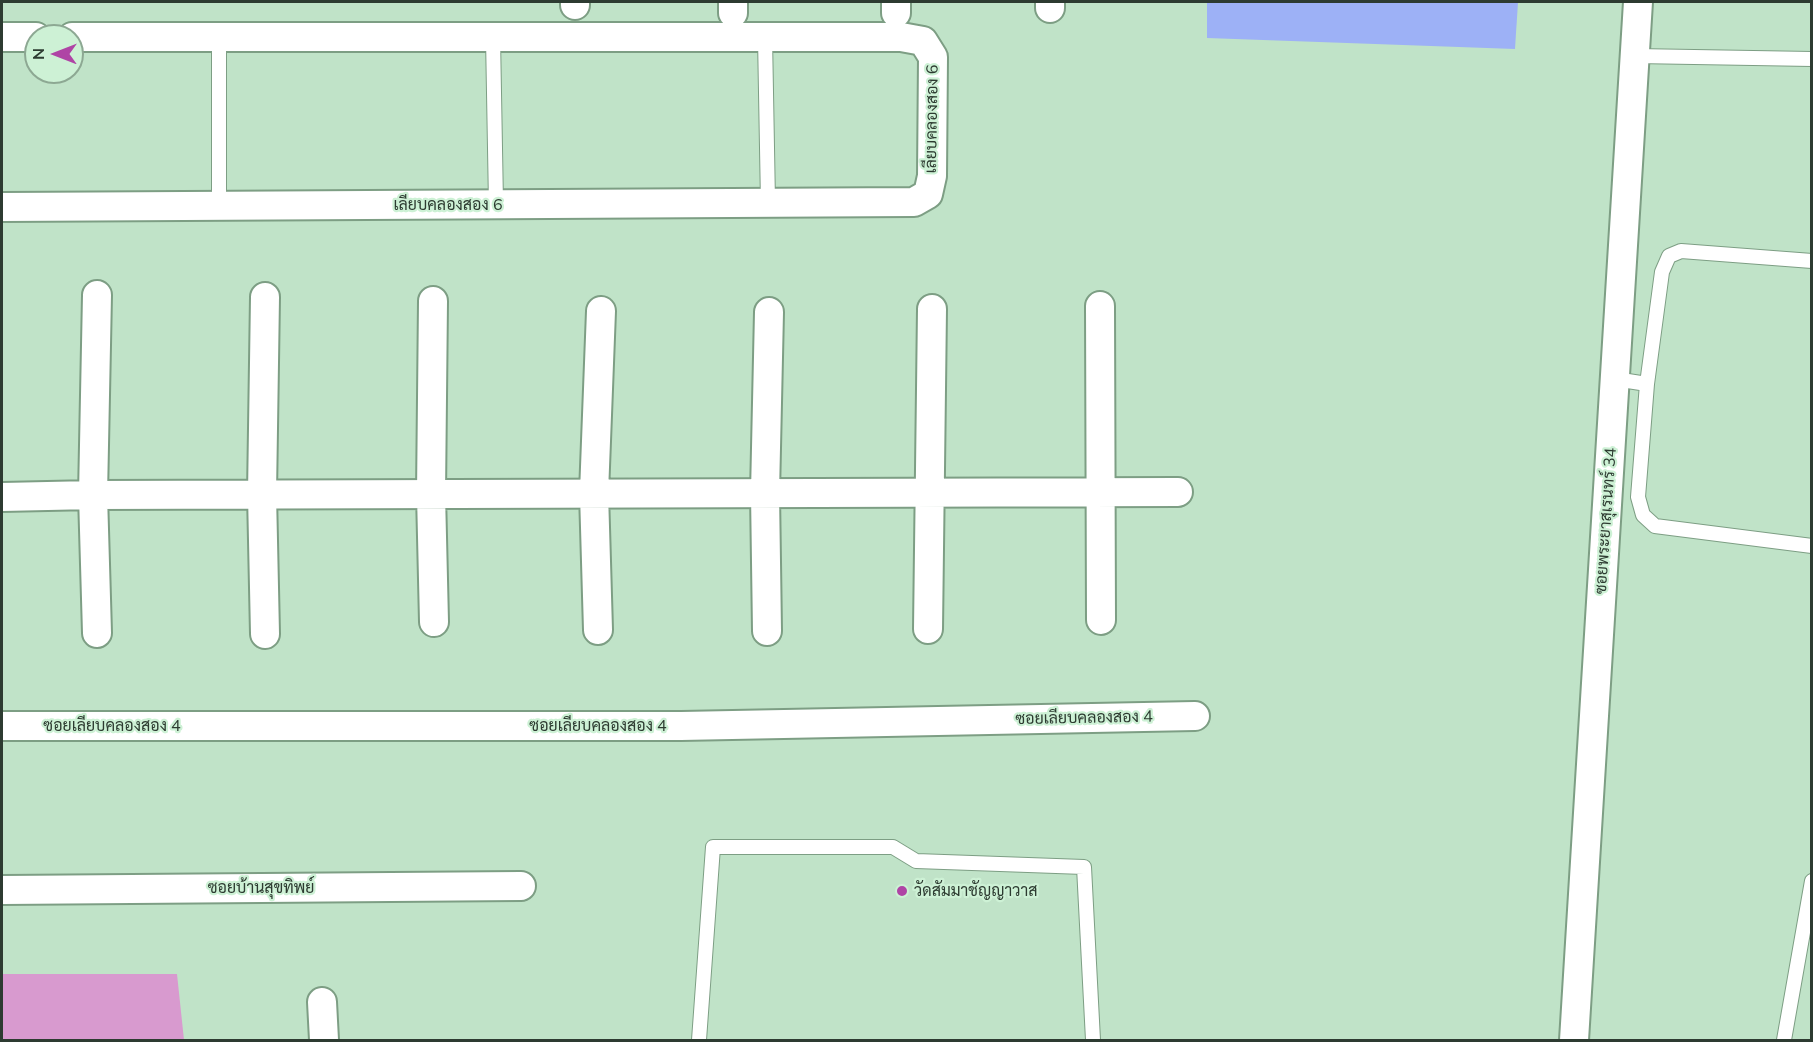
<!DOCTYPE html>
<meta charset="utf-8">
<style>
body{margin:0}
#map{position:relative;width:1813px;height:1042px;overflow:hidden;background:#c0e3c8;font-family:Mulish,sans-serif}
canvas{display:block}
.frame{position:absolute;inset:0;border:3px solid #2d3b31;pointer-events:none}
.north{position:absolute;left:24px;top:24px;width:60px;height:60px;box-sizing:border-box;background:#cdf1d5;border:2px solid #8da893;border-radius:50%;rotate:270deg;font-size:16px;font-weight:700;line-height:24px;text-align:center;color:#2d3b31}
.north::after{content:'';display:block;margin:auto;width:21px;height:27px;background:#af44a5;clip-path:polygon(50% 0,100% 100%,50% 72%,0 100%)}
</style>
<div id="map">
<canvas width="1813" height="1042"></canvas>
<div class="frame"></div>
<div class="north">N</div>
</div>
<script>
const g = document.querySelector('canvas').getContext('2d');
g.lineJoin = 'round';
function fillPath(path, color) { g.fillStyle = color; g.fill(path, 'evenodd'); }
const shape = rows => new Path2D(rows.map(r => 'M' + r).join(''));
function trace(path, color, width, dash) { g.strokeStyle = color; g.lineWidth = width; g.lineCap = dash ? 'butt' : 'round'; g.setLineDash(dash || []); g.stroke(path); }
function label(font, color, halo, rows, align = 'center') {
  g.font = font + ' Mulish,Sarabun,sans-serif'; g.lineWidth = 4.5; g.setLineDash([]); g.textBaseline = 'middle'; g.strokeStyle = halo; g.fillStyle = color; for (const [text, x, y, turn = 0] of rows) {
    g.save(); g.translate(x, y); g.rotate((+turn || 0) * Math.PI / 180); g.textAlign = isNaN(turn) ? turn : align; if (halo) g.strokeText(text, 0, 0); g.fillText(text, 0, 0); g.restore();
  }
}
const green = shape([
 [2,974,177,974,184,1040,2,1040]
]);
const water = shape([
 [1207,2,1518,2,1515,49,1207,38]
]);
const lane = shape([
 [493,37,496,204],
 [765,37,768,203],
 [1635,56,1812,59],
 [219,206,219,37],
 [1812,261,1681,251,1669,256,1662,272,1647,384,1638,497,1643,515,1655,526,1812,546],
 [1615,379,1647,384],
 [699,1040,713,847,893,847,916,861,1084,867,1093,1040],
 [1784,1040,1812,881]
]);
const street = shape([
 [575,2,575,5],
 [733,2,733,13],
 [896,2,896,13],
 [1050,2,1050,8],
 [2,37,36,37],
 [2,207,914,202,928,194,932,176,933,57,923,41,901,37,72,37],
 [97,295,93,495,97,633],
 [265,297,262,494,265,634],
 [433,301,431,494,434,622],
 [1100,306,1101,620],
 [2,497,93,495,1178,492],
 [928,629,932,309],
 [598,630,594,493,601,311],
 [767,631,765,493,769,312],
 [2,726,681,726,1195,716],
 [2,890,521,886],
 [322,1002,324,1040],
 [1574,1040,1638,2]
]);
const markers = [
 [902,891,6,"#af44a5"]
];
const streetNames = [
 ["เลียบคลองสอง 6",932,119,-89],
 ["เลียบคลองสอง 6",448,205],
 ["ซอยพระยาสุเรนทร์ 34",1606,521,-86],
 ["ซอยเลียบคลองสอง 4",1084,718,-1],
 ["ซอยเลียบคลองสอง 4",112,726],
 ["ซอยเลียบคลองสอง 4",598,726],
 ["ซอยบ้านสุขทิพย์",261,888]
];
const poiNames = [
 ["วัดสัมมาชัญญาวาส",914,891]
];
fillPath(green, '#d89acf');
fillPath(water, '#9db1f6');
trace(lane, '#7d9e84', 16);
trace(street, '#7d9e84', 32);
trace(lane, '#fff', 14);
trace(street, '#fff', 28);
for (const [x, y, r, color] of markers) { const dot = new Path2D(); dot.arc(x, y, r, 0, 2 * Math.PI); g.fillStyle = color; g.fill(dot); trace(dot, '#cdf1d5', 2); }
label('16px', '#2d3b31', '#cdf1d5', streetNames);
label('16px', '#2d3b31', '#cdf1d5', poiNames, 'left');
</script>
